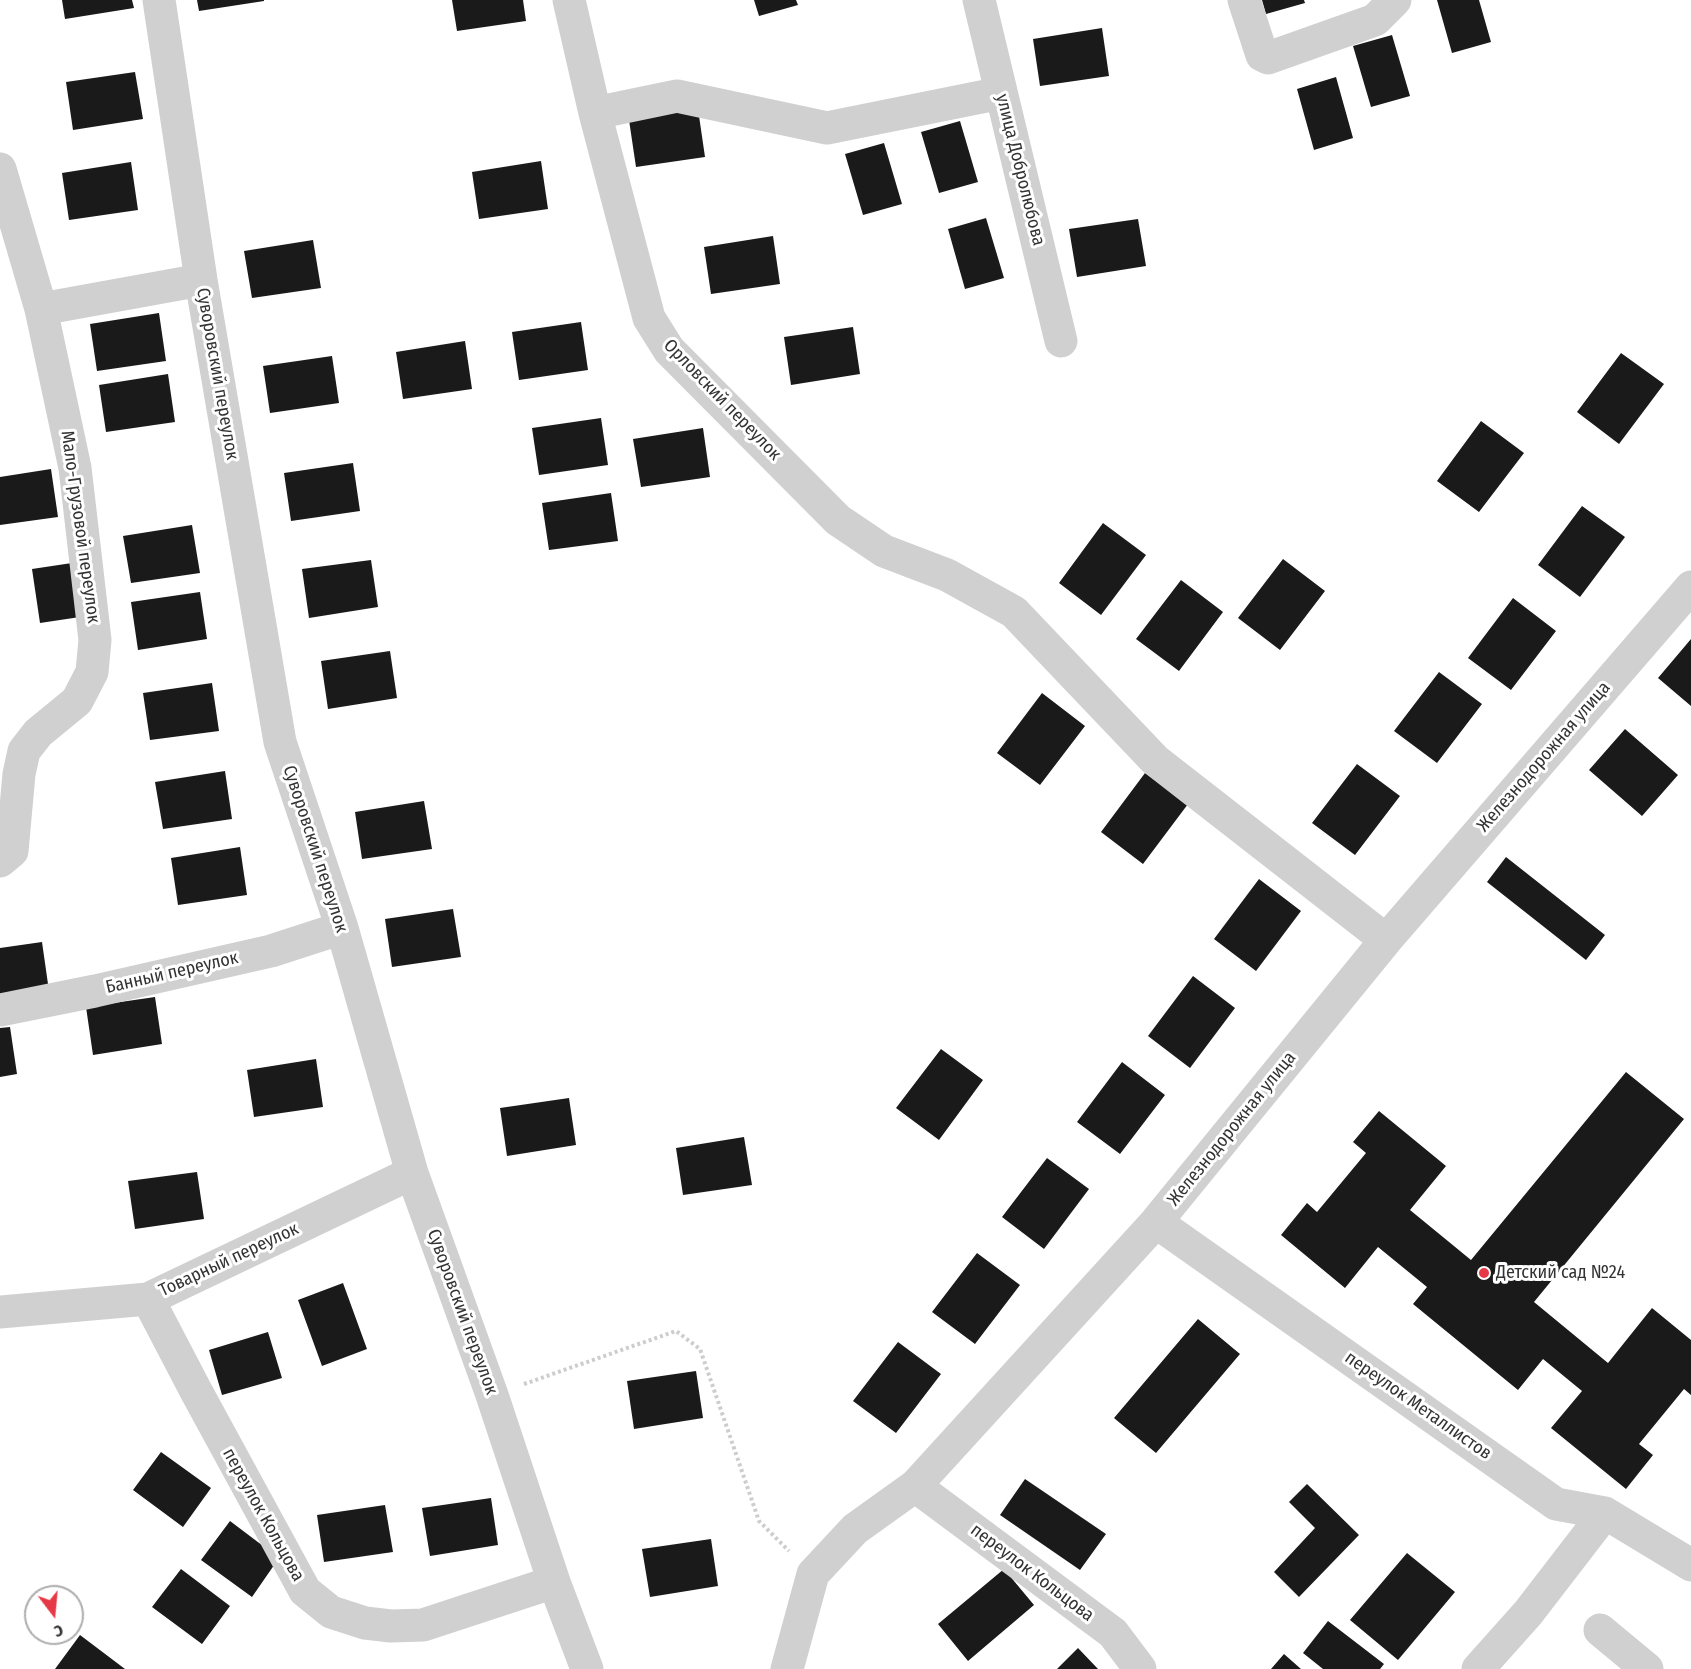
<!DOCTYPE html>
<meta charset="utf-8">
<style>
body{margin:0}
#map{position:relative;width:1691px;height:1669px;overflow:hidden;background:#fff;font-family:"Fira Sans Condensed",sans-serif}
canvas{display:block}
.north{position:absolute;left:24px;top:1585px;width:60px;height:60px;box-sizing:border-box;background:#fff;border:2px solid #adadad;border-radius:50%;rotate:164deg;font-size:16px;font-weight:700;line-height:24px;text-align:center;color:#333}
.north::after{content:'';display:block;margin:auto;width:21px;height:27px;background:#e63946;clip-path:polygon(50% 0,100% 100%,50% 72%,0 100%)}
</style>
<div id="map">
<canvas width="1691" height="1669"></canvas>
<div class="north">С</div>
</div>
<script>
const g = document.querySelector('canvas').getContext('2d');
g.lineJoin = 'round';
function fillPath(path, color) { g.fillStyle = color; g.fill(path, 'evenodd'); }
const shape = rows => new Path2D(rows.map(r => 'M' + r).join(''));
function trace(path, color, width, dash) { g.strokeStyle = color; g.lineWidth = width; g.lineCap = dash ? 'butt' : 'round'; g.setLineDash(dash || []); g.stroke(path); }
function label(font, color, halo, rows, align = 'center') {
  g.font = font + ' "Fira Sans Condensed",sans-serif'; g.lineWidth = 6; g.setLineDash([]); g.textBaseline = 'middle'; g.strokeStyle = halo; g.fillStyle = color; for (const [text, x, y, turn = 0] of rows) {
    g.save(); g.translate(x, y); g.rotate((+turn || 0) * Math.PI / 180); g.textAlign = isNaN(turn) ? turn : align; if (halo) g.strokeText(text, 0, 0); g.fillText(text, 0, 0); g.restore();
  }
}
const building = shape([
 [62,0,132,0,134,8,65,19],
 [197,0,264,0,264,1,199,11],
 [452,0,523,0,526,21,457,31],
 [754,0,796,0,798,5,759,16],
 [1262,0,1304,0,1305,3,1266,14],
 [1437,0,1479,0,1491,42,1452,53],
 [1102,28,1109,76,1040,86,1033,39],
 [1392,35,1410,96,1371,107,1353,46],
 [135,72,143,119,73,130,66,82],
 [1336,77,1353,138,1314,150,1297,89],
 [698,109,705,157,636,167,629,120],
 [960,121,978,182,939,193,921,132],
 [884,143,902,204,863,215,845,154],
 [541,161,548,209,479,219,472,172],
 [131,162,138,210,69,220,62,173],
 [986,218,1004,278,965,289,948,229],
 [1138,219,1146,266,1077,277,1069,229],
 [773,236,780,284,711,294,704,247],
 [313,240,321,288,252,298,244,251],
 [159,313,166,361,97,371,90,324],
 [581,322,588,370,519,380,512,332],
 [853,327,860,374,791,385,784,337],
 [465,341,472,389,403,399,396,352],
 [1621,353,1664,384,1619,444,1577,412],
 [332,356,339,403,270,413,263,366],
 [168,374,175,422,106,432,99,385],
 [601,418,608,465,539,475,532,428],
 [1481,421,1524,453,1479,512,1437,481],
 [703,428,710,477,641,487,633,439],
 [353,463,360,511,291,521,284,473],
 [51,469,58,517,0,525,0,477],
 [611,493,618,541,549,550,542,503],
 [1582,506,1625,537,1580,597,1538,565],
 [1103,523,1146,555,1101,615,1059,583],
 [192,525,200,573,131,583,123,536],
 [1283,559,1325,591,1280,650,1238,618],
 [371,560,378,607,309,618,302,569],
 [72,563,80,617,40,623,32,569],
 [1181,580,1223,612,1179,671,1136,639],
 [200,592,207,639,138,650,131,602],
 [1513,598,1556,631,1511,690,1468,658],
 [1691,639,1691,706,1658,678],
 [390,651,397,698,328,709,321,661],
 [1439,672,1482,704,1437,763,1394,731],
 [212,683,219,731,150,740,143,693],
 [1042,693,1085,726,1040,785,997,753],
 [1625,729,1678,775,1642,816,1589,770],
 [1357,764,1400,796,1355,855,1312,823],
 [225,771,232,819,163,829,155,782],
 [1145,773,1188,804,1143,864,1101,832],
 [424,801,432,849,362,859,355,812],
 [240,847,247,895,178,905,171,858],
 [1506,857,1605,935,1586,960,1487,882],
 [1259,879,1301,911,1256,971,1214,939],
 [453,909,461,957,392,967,385,919],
 [42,942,49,991,0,998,0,948],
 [1193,976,1235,1008,1190,1068,1148,1036],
 [155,997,162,1044,93,1055,86,1007],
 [10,1027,17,1074,0,1077,0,1028],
 [941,1049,983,1080,939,1140,896,1108],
 [316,1059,323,1107,254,1117,247,1070],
 [1122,1062,1165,1095,1120,1154,1077,1122],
 [1626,1072,1684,1119,1534,1302,1608,1363,1652,1308,1691,1340,1691,1395,1684,1389,1639,1444,1653,1455,1626,1489,1551,1428,1582,1391,1543,1359,1518,1390,1413,1304,1427,1287,1378,1247,1345,1288,1281,1235,1307,1203,1317,1212,1366,1153,1353,1142,1379,1111,1446,1166,1410,1210,1471,1260],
 [569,1098,576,1145,507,1156,500,1108],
 [744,1137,752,1185,683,1195,676,1148],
 [1047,1158,1089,1189,1044,1249,1002,1217],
 [197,1172,204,1219,135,1229,128,1181],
 [977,1253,1020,1285,975,1344,932,1312],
 [343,1283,367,1349,322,1366,298,1300],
 [1198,1319,1240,1354,1156,1453,1114,1418],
 [268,1332,282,1378,222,1395,209,1350],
 [898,1342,941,1374,896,1433,853,1401],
 [696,1371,703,1418,634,1429,627,1381],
 [161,1452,211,1488,183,1527,133,1490],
 [1025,1479,1106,1534,1080,1570,1000,1515],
 [1307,1484,1359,1535,1299,1597,1274,1572,1315,1528,1289,1502],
 [491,1498,498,1545,430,1556,422,1508],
 [385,1505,393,1552,324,1562,317,1515],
 [230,1521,279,1558,252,1597,201,1560],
 [711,1539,718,1586,650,1597,642,1549],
 [1407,1553,1455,1592,1398,1660,1350,1620],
 [181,1569,230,1606,202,1644,152,1607],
 [1004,1569,1034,1605,968,1661,938,1624],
 [1328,1621,1384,1664,1380,1669,1323,1669,1303,1653],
 [80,1635,125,1669,55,1669],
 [1078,1648,1098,1669,1057,1669],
 [1284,1654,1301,1669,1271,1669]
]);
const path = shape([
 [524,1384,676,1331,700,1349,759,1521,789,1551]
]);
const minor = shape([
 [159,0,201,280,280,742,342,928,412,1173,492,1395,554,1582,587,1669],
 [569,0,595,113,649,318,669,350,838,520,884,551,947,575,1014,612,1155,760,1386,940],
 [979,0,1061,341],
 [1244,0,1262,55,1268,58,1375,20,1395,0],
 [595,113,677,96,827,128,1001,93],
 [0,169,41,309,75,468,95,640,92,672,77,701,38,733,24,751,19,774,12,851,0,861],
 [41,309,201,280],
 [0,1010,95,991,271,951,342,928],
 [1156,1222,1556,1504,1605,1513,1691,1565],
 [148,1299,196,1391,305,1591,331,1612,365,1623,391,1626,423,1625,554,1582],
 [0,1312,148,1299,412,1173],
 [915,1486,1113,1633,1140,1669],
 [1600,1630,1647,1669],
 [787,1669,813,1574,855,1529,915,1486,1156,1222,1386,940,1691,587],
 [1478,1669,1528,1613,1605,1513]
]);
const markers = [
 [1484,1273,6,"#e63946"]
];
const streetNames = [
 ["улица Добролюбова",1020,170,76],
 ["Суворовский переулок",217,374,80],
 ["Орловский переулок",722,400,46],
 ["Мало-Грузовой переулок",80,527,82],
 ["Железнодорожная улица",1544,757,-49],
 ["Суворовский переулок",315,849,72],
 ["Банный переулок",172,973,-13],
 ["Железнодорожная улица",1232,1129,-51],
 ["Товарный переулок",229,1260,-25],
 ["Суворовский переулок",462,1312,70],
 ["переулок Металлистов",1418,1406,35],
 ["переулок Кольцова",263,1515,61],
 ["переулок Кольцова",1032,1573,37]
];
const poiNames = [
 ["Детский сад №24",1496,1273]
];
fillPath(building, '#1a1a1a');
trace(path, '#cdcdcd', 4, [3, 3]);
trace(minor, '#d0d0d0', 33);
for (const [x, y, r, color] of markers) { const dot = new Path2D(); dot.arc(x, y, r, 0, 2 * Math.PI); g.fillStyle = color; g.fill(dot); trace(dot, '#fff', 2); }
label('18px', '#333', '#fff', streetNames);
label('18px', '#333', '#fff', poiNames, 'left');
</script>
